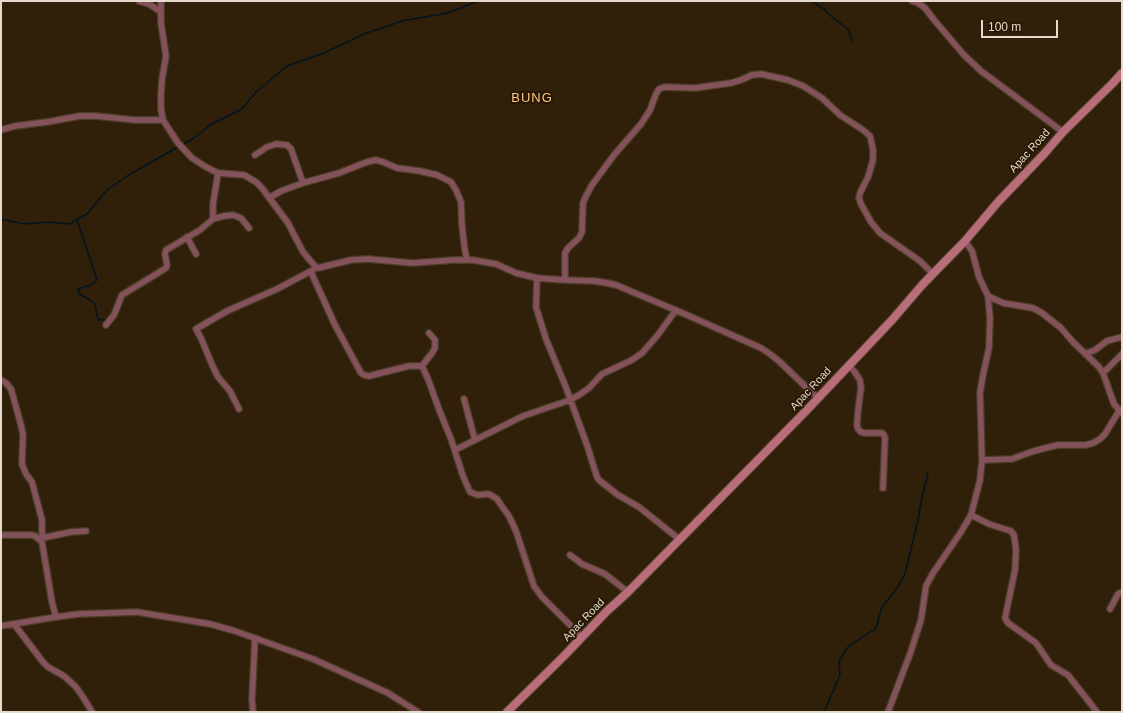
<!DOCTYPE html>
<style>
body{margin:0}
#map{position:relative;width:1123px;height:713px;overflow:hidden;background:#301f09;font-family:Arial,sans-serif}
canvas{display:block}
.frame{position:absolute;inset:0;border:2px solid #e5dacd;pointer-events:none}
.scale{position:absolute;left:981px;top:20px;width:77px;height:18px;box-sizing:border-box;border:2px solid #e5dacd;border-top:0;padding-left:5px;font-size:12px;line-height:14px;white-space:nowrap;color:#e5dacd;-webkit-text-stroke:3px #261602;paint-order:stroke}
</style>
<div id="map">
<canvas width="1123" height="713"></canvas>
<div class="frame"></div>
<div class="scale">100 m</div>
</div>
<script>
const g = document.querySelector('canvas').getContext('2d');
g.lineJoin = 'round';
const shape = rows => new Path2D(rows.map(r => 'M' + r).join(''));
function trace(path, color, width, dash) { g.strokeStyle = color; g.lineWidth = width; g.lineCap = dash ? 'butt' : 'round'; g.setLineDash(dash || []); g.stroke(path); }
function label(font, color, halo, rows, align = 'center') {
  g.font = font + ' Arial,sans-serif'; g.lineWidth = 3.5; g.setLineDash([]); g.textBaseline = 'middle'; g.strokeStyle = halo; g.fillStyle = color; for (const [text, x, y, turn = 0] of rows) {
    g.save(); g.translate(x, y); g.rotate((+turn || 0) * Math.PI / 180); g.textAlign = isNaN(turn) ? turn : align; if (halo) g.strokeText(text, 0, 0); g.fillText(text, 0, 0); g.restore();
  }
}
const stream = shape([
 [812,1,824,9,831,16,849,30,852,42],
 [1121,1,1122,8],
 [182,145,194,138,210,125,242,109,257,91,287,66,324,53,364,34,402,21,448,13,478,1],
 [1,219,24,224,49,222,69,224,87,214,107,190,127,176,178,147],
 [77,220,97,280,91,285,78,289,79,294,87,298,95,304,97,316,99,320,105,320],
 [824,712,840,675,839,661,848,647,876,628,882,607,897,588,905,574,918,520,922,497,928,473]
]);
const minor = shape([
 [139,1,149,4,161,12],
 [161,1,161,23,166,56,162,79,161,95,161,109,163,120,178,143,192,158,206,167,218,173,244,175,256,182,262,188,288,223,303,252,314,265,318,268,351,260,368,259,413,263,454,260,473,260,496,264,516,273,537,278,565,280,595,281,607,283,616,285,687,315,761,348,770,354,780,362,807,388,819,398],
 [912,1,918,3,925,8,935,21,964,55,981,71,1063,132],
 [1,130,15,126,47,122,80,116,96,116,135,120,163,120],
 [255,155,267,147,276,144,287,145,291,149,303,183],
 [269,198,281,191,303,183,339,173,367,162,376,160,383,162,397,168,420,171,437,175,451,182,456,190,461,202,462,226,465,251,467,260],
 [213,219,224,216,233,215,241,218,249,228],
 [187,237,196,254],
 [311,272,335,325,361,373,364,375,369,376,409,366,422,366,428,379,440,412,451,439,463,476,470,492,478,495,487,494,491,495,497,499,501,505,509,516,516,531,534,586,542,597,582,637],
 [537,278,536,307,546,339,565,385,587,445,597,477,599,480,618,495,639,507,679,539],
 [565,280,565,253,568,248,579,238,582,232,583,203,586,196,592,185,614,155,641,124,650,110,656,94,659,89,665,87,695,88,731,83,741,80,752,75,761,74,788,80,803,86,822,98,840,115,863,130,870,136,873,149,873,160,868,177,860,193,859,198,861,204,871,222,880,233,920,261,933,274],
 [988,296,1003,303,1033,308,1042,313,1061,328,1073,342,1099,367,1103,373,1114,404,1122,413],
 [106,325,114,315,122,295,166,268,167,265,165,254,166,250,200,230,213,219,213,204,218,173],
 [1085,354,1095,350,1107,341,1122,337],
 [848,365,854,371,860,380,861,388,858,411,857,425,858,429,861,432,865,433,882,433,884,435,885,438,883,488],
 [422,366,432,353,435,348,435,340,429,333],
 [1103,373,1122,354],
 [1,380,6,383,11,389,21,425,23,435,22,464,26,474,32,482,42,520,42,542,52,602,56,617],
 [464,399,475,440],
 [239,409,230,391,218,377,213,367,201,338,196,329,227,311,277,289,313,270],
 [455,450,523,416,570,400,579,395,589,388,602,374,632,360,642,353,657,336,676,310],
 [982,460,1012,459,1031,452,1045,448,1058,445,1086,445,1093,443,1100,439,1105,434,1119,411],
 [971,515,989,524,1011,531,1014,535,1016,549,1015,570,1005,618,1008,623,1036,643,1051,665,1068,675,1097,712],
 [1,535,31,535,35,536,42,542],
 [42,538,71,532,86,531],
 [570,555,582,564,605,574,628,592],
 [1110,609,1118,594,1122,592],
 [14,624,43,662,48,667,64,676,76,687,83,697,92,712],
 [1,626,56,617,79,614,137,612,210,624,235,631,313,659,388,693,418,712],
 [253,712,252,699,255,638],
 [888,712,910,654,921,620,926,586,933,573,961,532,971,515,980,480,982,460,980,393,983,375,989,348,990,318,988,296,979,277,972,251,965,241]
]);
const secondary = shape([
 [507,712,563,657,607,611,628,592,805,412,892,320,923,284,965,241,998,202,1044,154,1063,132,1113,83,1122,73]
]);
const streetNames = [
 ["Apac Road",1030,151,-48],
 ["Apac Road",811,389,-47],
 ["Apac Road",584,620,-46]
];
const quarterNames = [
 ["BUNG",532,98]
];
trace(stream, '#02151f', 1.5);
trace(minor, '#4d3d28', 8);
trace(secondary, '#4d3d28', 10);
trace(minor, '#83525a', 5.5);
trace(secondary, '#b96c7a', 8);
label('11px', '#e5dacd', '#261602', streetNames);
g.letterSpacing = '1px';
label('13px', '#fdc989', '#261602', quarterNames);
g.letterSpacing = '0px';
</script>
